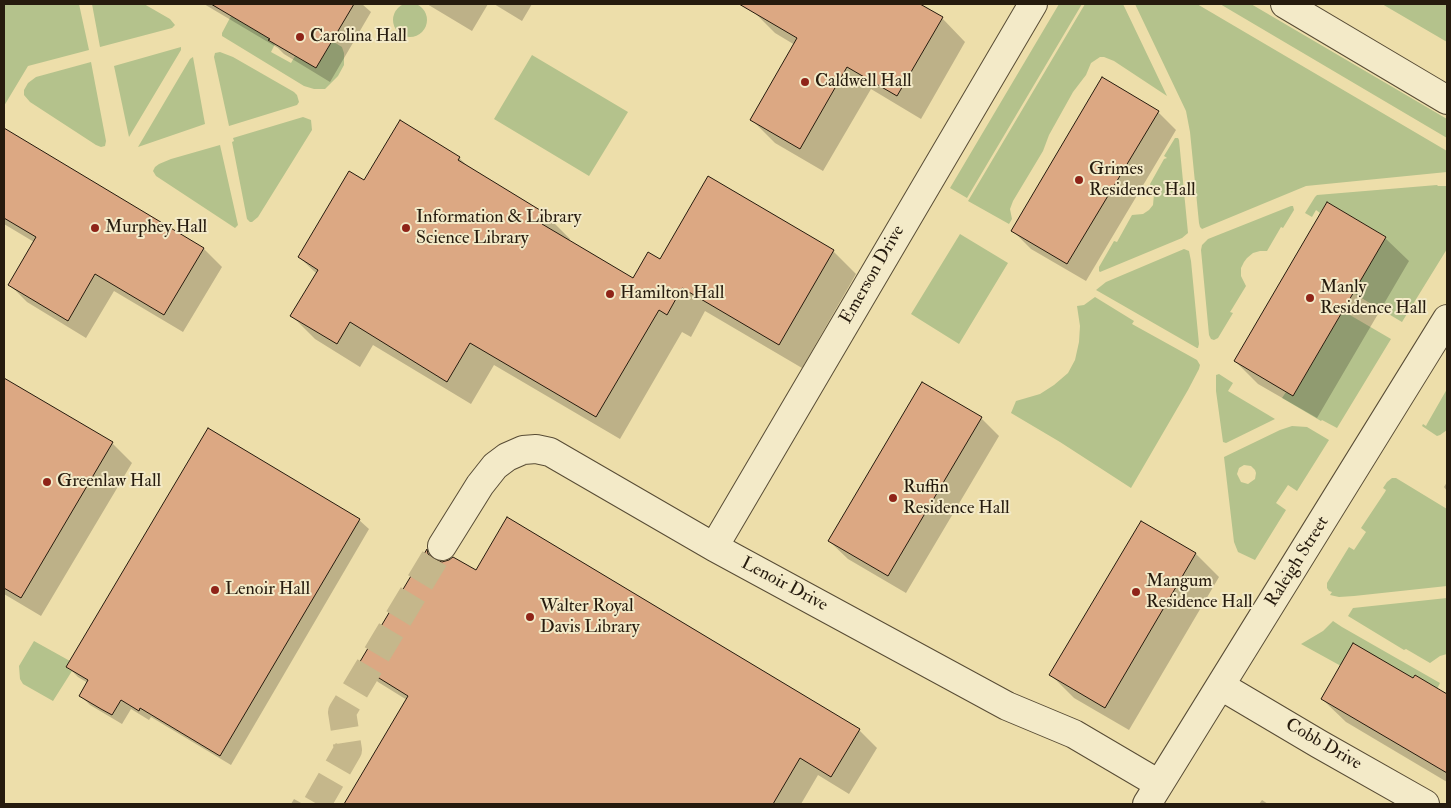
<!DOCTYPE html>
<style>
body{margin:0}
#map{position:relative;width:1451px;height:808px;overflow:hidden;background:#eddeaa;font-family:"IM FELL Double Pica",serif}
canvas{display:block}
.frame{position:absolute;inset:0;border:5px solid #261b0e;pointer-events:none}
</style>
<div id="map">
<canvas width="1451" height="808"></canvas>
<div class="frame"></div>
</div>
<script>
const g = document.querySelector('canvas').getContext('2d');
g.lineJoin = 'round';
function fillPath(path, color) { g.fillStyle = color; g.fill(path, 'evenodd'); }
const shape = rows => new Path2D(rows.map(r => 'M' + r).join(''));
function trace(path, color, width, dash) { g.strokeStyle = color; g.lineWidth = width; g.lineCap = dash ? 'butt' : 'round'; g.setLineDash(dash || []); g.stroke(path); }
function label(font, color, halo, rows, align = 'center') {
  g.font = font + ' "IM FELL Double Pica",serif'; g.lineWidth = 4; g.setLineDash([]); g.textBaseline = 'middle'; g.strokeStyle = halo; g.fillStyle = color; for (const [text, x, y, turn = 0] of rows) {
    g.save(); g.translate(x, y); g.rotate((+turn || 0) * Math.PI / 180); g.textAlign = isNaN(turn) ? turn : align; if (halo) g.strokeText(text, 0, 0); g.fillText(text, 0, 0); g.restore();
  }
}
const green = shape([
 '393 20a17 17 0 1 1 34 0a17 17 0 1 1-34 0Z',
 [4,4,79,4,89,50,28,66,4,106],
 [92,4,144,4,170,19,175,25,172,28,100,47],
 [1059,4,1082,4,967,198,950,188],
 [1085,4,1123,4,1167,96,1114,61,1104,57,1100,57,1091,63,1086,75,1073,92,1049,135,1043,151,1013,201,1010,209,1012,219,1009,224,968,201],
 [1135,4,1197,4,1447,151,1447,172,1306,186,1202,229,1200,227,1199,223,1190,132,1186,111],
 [1220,4,1251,4,1447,119,1447,138],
 [1382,4,1447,4,1447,42],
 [231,16,270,39,269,41,275,44,271,52,291,63,295,56,316,68,332,41,342,47,344,53,344,65,338,76,325,89,314,89,304,86,222,36,222,33],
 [181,47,181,50,129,137,114,66],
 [220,52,233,57,294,92,297,95,299,102,297,105,229,126,214,57,215,53],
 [532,55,628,112,589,176,494,119],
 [193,57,205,124,138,147,190,59],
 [91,62,106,141,105,146,101,147,96,145,30,102,24,95,24,90,28,83,36,77],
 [303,117,311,120,312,130,258,217,252,222,250,222,247,219,232,142,234,141,233,138],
 [1175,138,1178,138,1179,140,1188,233,1182,238,1100,272,1099,271,1099,267,1114,241,1117,242,1132,215,1143,214,1149,210,1153,205,1154,194,1152,188,1150,184,1164,159,1167,158,1164,156],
 [220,145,238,225,235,228,156,176,153,171,155,167,159,164,171,159],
 [1437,185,1438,186,1447,186,1447,249,1402,322,1353,293,1386,237,1327,202,1320,213,1316,210,1312,217,1305,213,1315,197,1317,195],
 [1291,206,1293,206,1294,210,1283,228,1281,227,1267,251,1260,251,1253,253,1247,258,1244,262,1241,268,1241,276,1246,286,1232,309,1230,312,1233,313,1218,338,1214,340,1211,339,1209,335,1201,250,1202,245,1208,239],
 [960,234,1008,263,959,344,911,314],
 [1184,249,1189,251,1191,261,1199,344,1198,348,1197,348,1096,290,1106,282],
 [1095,297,1134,321,1132,324,1197,360,1200,365,1199,369,1188,390,1131,488,1060,442,1011,413,1016,401,1040,394,1054,385,1068,373,1075,360,1079,342,1080,326,1077,306,1084,305],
 [1343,311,1391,339,1337,428,1322,420,1321,421,1282,398,1286,392,1293,396],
 [1219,374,1233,383,1228,391,1275,419,1226,443,1223,442,1216,391,1216,375],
 [1447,389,1447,430,1440,435,1437,436,1422,426,1423,424,1426,426,1427,424],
 [1292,426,1307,427,1329,440,1297,491,1288,485,1276,503,1286,510,1255,560,1238,552,1234,542,1224,457,1280,430],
 [1244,465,1251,466,1255,470,1256,473,1255,479,1248,484,1241,482,1237,474,1239,468],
 [1392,478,1396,478,1447,509,1447,586,1354,596,1339,597,1330,595,1332,592,1329,591,1327,588,1327,583,1349,547,1354,550,1366,532,1361,528,1385,492,1386,490,1383,488,1387,482],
 [1447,598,1447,654,1440,656,1430,663,1406,649,1404,650,1348,616,1353,608],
 [1333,621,1342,627,1440,683,1437,689,1415,675,1413,678,1341,666,1301,644,1323,631],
 [34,641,70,661,66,667,72,671,53,701,23,684,20,679,19,666]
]);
const shadow = shape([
 [204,4,362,4,371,12,330,82,284,54,278,48],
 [427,4,488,4,472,31],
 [494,4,532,4,522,21],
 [755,4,917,4,942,18,965,42,921,119,871,89,823,171,775,143,751,119,795,45,775,33,752,10],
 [1158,112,1176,130,1086,281,1031,249,1013,231],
 [400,122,459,158,472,170,547,216,570,239,568,242,633,280,660,260,833,251,856,274,802,368,705,311,691,337,682,332,620,439,494,365,471,404,373,345,360,367,315,339,292,316,317,274,299,257,364,182],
 [7,131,204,249,222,267,183,332,114,291,86,338,27,302,9,284,34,242,4,224,4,137],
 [1327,203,1385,238,1409,261,1317,418,1258,384,1235,361],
 [4,379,112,443,132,463,41,616,4,594],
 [981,418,999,436,906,593,848,559,829,541],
 [1447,482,1447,491,1444,487],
 [359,520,369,529,231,765,151,717,149,720,131,709,122,724,90,705,80,695,88,683,78,677,68,667],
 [1141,522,1196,554,1219,577,1129,730,1074,698,1051,675],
 [427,551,438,562,476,572,859,730,877,748,849,794,818,775,801,804,345,804,407,700,378,682,360,664],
 [1415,677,1447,696,1447,782,1346,722,1322,699,1414,680],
 [294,799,303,804,291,804],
 [1262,800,1268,804,1259,804]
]);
const building = shape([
 [211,4,354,4,316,68,268,40,270,39,211,4],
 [739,4,920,4,943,17,897,96,847,67,800,149,750,120,797,38,739,4],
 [1102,77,1159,111,1067,264,1011,231,1102,77],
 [400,120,460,157,458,160,548,215,542,224,633,278,648,252,660,259,708,176,834,250,779,345,682,288,667,315,659,310,596,417,470,343,447,382,350,322,337,344,290,316,318,270,298,257,349,171,364,180,400,120],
 [4,128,204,248,164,315,95,274,68,321,8,285,36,237,4,218,4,128],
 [1327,202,1386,237,1293,396,1234,361,1327,202],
 [4,378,113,442,21,598,4,588,4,378],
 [922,382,982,417,888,576,828,541,922,382],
 [208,428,360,519,220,756,140,708,139,711,121,700,112,715,101,709,79,696,88,680,66,667,208,428],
 [507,517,860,729,831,777,800,758,773,804,344,804,408,696,358,665,427,549,428,554,434,559,442,562,449,560,453,557,476,570,507,517],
 [1141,521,1196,553,1105,708,1049,675,1141,521],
 [1353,643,1413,678,1415,675,1447,694,1447,773,1321,699,1353,643]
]);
const minorTunnel = shape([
 [317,804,348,750,342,712,442,546]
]);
const minor = shape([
 [1285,4,1447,100],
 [442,546,480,485,495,466,507,457,523,450,536,449,550,452,714,547,1007,706,1074,734,1159,784],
 [714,547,1033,4],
 [1221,686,1319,744,1425,804],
 [1147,804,1447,319]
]);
const markers = [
 [300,37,5,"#8f2418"],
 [805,82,5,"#8f2418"],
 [1079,180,5,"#8f2418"],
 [95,228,5,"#8f2418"],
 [406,228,5,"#8f2418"],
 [610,294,5,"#8f2418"],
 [1310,298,5,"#8f2418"],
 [47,482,5,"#8f2418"],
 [893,498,5,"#8f2418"],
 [215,590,5,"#8f2418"],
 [1136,592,5,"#8f2418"],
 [530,617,5,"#8f2418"]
];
const poiNames = [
 ["Carolina Hall",310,37],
 ["Caldwell Hall",815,82],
 ["Grimes",1089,170],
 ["Residence Hall",1089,191],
 ["Information & Library",416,218],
 ["Science Library",416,239],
 ["Murphey Hall",105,228],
 ["Manly",1320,288],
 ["Residence Hall",1320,309],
 ["Hamilton Hall",620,294],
 ["Greenlaw Hall",57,482],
 ["Ruffin",903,488],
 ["Residence Hall",903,509],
 ["Mangum",1146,582],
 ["Residence Hall",1146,603],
 ["Lenoir Hall",225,590],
 ["Walter Royal",540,607],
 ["Davis Library",540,628]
];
const streetNames = [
 ["Emerson Drive",873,275,-60],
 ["Raleigh Street",1298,562,-58],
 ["Lenoir Drive",784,585,28],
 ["Cobb Drive",1323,745,30]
];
fillPath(green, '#b4c28c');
fillPath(shadow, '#0003');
fillPath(building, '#dca883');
trace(building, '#261b0e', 1);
trace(minorTunnel, '#c5b78b', 28, [28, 14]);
trace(minor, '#584c35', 30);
trace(minor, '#f3eac8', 28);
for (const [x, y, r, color] of markers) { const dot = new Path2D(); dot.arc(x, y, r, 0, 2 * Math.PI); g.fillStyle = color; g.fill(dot); trace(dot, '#f3eac8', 2); }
label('18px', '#261b0e', '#f3eac8', poiNames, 'left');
label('18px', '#261b0e', '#f3eac8', streetNames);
</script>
